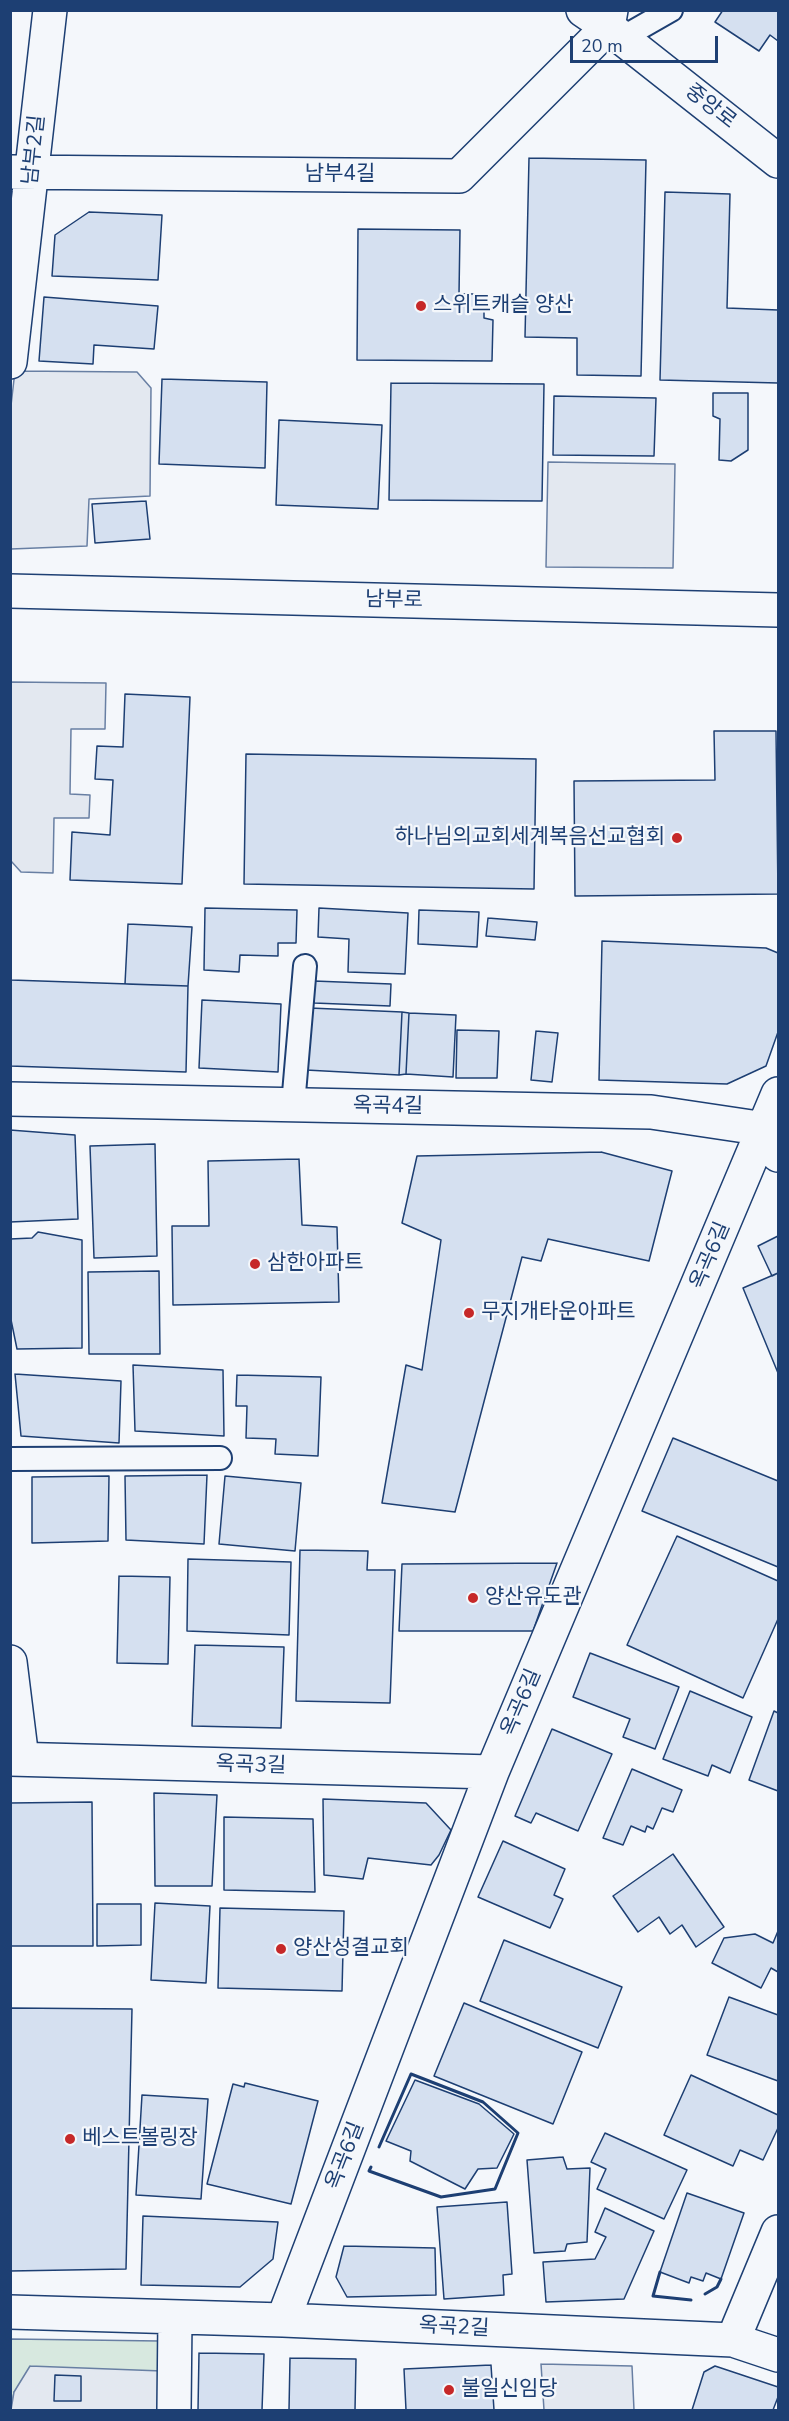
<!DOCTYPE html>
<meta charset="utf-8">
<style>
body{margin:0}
#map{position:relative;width:789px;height:2421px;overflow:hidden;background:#f4f7fb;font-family:"Nunito Sans",sans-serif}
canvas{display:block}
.frame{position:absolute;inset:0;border:12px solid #1d3f73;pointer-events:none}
.scale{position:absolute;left:570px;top:36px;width:148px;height:27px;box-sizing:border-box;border:3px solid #1d3f73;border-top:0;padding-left:8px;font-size:18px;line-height:21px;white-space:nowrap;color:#1d3f73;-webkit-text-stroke:4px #f4f7fb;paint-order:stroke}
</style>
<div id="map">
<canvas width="789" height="2421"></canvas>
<div class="frame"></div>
<div class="scale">20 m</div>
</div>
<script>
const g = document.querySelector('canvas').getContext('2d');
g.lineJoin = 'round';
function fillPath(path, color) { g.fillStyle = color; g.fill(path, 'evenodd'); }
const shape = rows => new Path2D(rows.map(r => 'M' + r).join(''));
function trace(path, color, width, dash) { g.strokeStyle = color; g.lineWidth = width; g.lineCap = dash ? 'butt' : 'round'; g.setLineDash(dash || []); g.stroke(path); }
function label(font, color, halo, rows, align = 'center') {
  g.font = font + ' "Nunito Sans","Noto Sans KR",sans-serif'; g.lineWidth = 4.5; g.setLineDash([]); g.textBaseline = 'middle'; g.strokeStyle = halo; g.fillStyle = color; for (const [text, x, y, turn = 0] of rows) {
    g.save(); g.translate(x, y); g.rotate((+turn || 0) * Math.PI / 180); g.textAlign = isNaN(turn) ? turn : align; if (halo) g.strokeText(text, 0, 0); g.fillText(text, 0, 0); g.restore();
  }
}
const green = shape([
 [11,2339,160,2341,162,2371,14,2392,11,2410,11,2339]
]);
const parking = shape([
 [15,371,137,372,151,388,150,496,89,499,87,546,11,549,10,414,15,371],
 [548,462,675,464,673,568,546,567,548,462],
 [11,682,106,683,105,729,71,729,70,794,90,795,89,818,54,818,53,873,21,872,11,861,11,682],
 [541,2364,632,2366,634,2410,544,2410,541,2364],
 [30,2366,162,2371,163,2410,11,2410,14,2392,30,2366]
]);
const building = shape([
 [723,10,778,10,778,41,770,35,759,51,715,22,723,10],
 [529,158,646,160,641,376,577,375,577,338,525,337,529,158],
 [665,192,730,194,727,308,778,310,778,383,660,380,665,192],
 [89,212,162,215,158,280,52,276,55,235,89,212],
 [358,229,460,230,459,294,484,294,484,318,493,320,492,361,357,360,358,229],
 [44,297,158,306,154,349,94,345,93,364,39,361,44,297],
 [162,379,267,382,265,468,159,464,162,379],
 [391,383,544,384,542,501,389,500,391,383],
 [713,393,748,393,748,450,731,461,719,460,720,419,713,416,713,393],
 [554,396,656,398,654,456,553,455,554,396],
 [279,420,382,425,378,509,276,505,279,420],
 [146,501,150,539,95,543,92,504,146,501],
 [125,694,190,697,182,884,70,880,72,832,110,835,113,780,95,779,97,746,123,747,125,694],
 [714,731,776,731,778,894,575,896,574,781,715,780,714,731],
 [246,754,536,759,534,889,244,884,246,754],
 [205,908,297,910,296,943,278,943,278,956,240,955,239,972,204,970,205,908],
 [319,908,408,913,405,974,348,972,349,939,318,937,319,908],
 [419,910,479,912,477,947,418,944,419,910],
 [488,918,537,922,535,940,486,936,488,918],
 [128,924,192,927,188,986,125,984,128,924],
 [602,941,766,948,778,953,778,1032,766,1066,727,1084,599,1080,602,941],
 [10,954,11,980,188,986,186,1072,10,1066,10,954],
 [314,981,391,984,390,1006,314,1003,314,981],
 [202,1000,281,1004,278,1072,199,1068,202,1000],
 [310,1008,402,1012,399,1075,306,1070,310,1008],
 [402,1012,409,1013,406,1074,399,1075,402,1012],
 [409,1013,456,1015,453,1077,406,1074,409,1013],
 [457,1030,499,1031,497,1078,456,1078,457,1030],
 [536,1031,558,1033,552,1082,531,1080,536,1031],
 [10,1130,75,1135,78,1219,10,1222,10,1130],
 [155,1144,157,1256,94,1258,90,1146,155,1144],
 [601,1152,672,1171,649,1261,548,1239,541,1261,522,1257,455,1512,382,1503,406,1365,422,1370,441,1240,402,1223,417,1156,601,1152],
 [299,1159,302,1225,337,1227,339,1302,173,1305,172,1226,209,1226,208,1161,299,1159],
 [38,1232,82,1240,82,1348,17,1349,10,1315,10,1239,32,1238,38,1232],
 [778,1236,778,1273,772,1276,758,1246,778,1236],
 [159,1271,160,1354,89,1354,88,1272,159,1271],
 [778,1273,778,1373,743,1288,778,1273],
 [133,1365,223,1370,224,1436,135,1431,133,1365],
 [15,1374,121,1381,119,1443,21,1436,15,1374],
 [237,1375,321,1377,318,1456,275,1454,276,1439,246,1438,247,1406,236,1406,237,1375],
 [673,1438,778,1481,778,1567,642,1511,673,1438],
 [207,1475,204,1544,126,1540,125,1476,207,1475],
 [109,1476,108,1541,32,1543,32,1477,109,1476],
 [225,1476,301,1483,295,1551,219,1544,225,1476],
 [677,1536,778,1581,778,1619,743,1698,627,1645,677,1536],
 [300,1550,368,1551,367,1570,395,1570,390,1703,296,1701,300,1550],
 [188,1559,291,1562,289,1635,187,1631,188,1559],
 [557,1563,533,1631,399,1631,402,1564,557,1563],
 [119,1576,170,1577,168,1664,117,1663,119,1576],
 [195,1645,284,1647,281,1728,192,1726,195,1645],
 [590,1653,679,1687,655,1749,623,1737,630,1719,573,1697,590,1653],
 [690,1691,752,1717,730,1773,712,1765,708,1776,663,1759,690,1691],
 [774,1711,778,1713,778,1791,749,1780,774,1711],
 [552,1729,612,1754,578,1831,536,1813,531,1823,515,1816,552,1729],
 [632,1769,682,1790,673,1812,662,1808,653,1829,647,1826,645,1832,631,1826,623,1845,603,1838,632,1769],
 [154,1793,217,1795,212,1886,155,1886,154,1793],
 [323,1799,426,1803,451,1830,439,1855,431,1865,368,1858,363,1879,324,1875,323,1799],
 [92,1802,93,1946,10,1946,10,1803,92,1802],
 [224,1817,313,1819,315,1892,224,1890,224,1817],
 [503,1841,565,1869,554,1895,563,1899,550,1928,478,1897,503,1841],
 [673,1854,724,1927,696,1947,682,1925,670,1934,659,1917,638,1932,613,1896,673,1854],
 [155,1903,210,1906,206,1983,151,1980,155,1903],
 [97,1904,141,1904,141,1945,97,1946,97,1904],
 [220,1908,344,1911,342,1991,218,1988,220,1908],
 [778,1931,778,1972,771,1968,761,1988,712,1963,724,1938,755,1934,773,1943,778,1931],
 [504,1940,622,1987,598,2048,480,2001,504,1940],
 [729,1997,778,2015,778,2081,707,2055,729,1997],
 [464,2003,582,2052,553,2124,434,2076,464,2003],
 [10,2008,132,2009,126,2269,10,2271,10,2008],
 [691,2075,778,2115,778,2128,763,2160,740,2150,733,2166,664,2135,691,2075],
 [415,2080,479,2104,514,2134,497,2168,478,2169,465,2189,410,2161,411,2151,386,2141,415,2080],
 [245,2083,318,2101,291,2204,207,2184,233,2084,244,2087,245,2083],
 [142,2095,208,2099,201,2199,136,2195,142,2095],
 [605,2133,687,2170,664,2219,597,2189,606,2169,591,2162,605,2133],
 [563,2157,567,2169,590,2168,587,2242,567,2244,565,2251,534,2253,527,2160,563,2157],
 [687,2193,744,2213,721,2279,706,2273,703,2281,691,2277,689,2283,660,2272,687,2193],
 [507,2202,512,2274,503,2275,504,2295,444,2299,437,2207,507,2202],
 [605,2208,654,2231,624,2299,546,2302,543,2262,595,2259,606,2237,595,2232,605,2208],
 [143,2216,278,2222,273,2259,240,2287,141,2285,143,2216],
 [344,2246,435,2248,436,2295,347,2297,336,2277,344,2246],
 [199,2353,264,2354,262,2410,198,2410,199,2353],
 [290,2358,356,2359,355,2410,289,2410,290,2358],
 [491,2365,494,2410,406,2410,404,2369,491,2365],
 [715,2366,778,2387,778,2397,773,2410,692,2410,704,2372,715,2366],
 [55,2375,81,2376,81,2401,54,2401,55,2375]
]);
const service = shape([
 [622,38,671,10],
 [293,1105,305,966],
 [10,1459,220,1458]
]);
const minor = shape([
 [10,172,459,176,608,27,611,10],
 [10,362,50,10],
 [10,591,778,610],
 [10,1099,651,1112,765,1129,778,1155],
 [10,1662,22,1759],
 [10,1759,492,1772],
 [10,2312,283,2320,733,2340,778,2355],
 [283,2320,492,1772,778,1094],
 [733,2340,778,2232],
 [174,2410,175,2318]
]);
const secondary = shape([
 [583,10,608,27,778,161]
]);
const wall = shape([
 [371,2167,369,2171,441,2197,495,2189,518,2133,483,2102,411,2074,379,2147],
 [660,2272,653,2296,691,2300],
 [705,2294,717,2287,721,2279]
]);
const markers = [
 [421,306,6,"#c62828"],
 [677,838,6,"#c62828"],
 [255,1264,6,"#c62828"],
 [469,1313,6,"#c62828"],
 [473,1598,6,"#c62828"],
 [281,1949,6,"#c62828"],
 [70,2139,6,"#c62828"],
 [449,2390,6,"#c62828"]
];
const streetNames = [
 ["중앙로",710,107,38],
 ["남부2길",35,150,-84],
 ["남부4길",340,175],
 ["남부로",394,601,1],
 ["옥곡4길",388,1107,1],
 ["옥곡6길",711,1256,-67],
 ["옥곡6길",522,1703,-67],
 ["옥곡3길",251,1766,2],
 ["옥곡6길",346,2156,-69],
 ["옥곡2길",454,2328,3]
];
const poiNames = [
 ["스위트캐슬 양산",433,306],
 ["하나님의교회세계복음선교협회",665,838,"right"],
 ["삼한아파트",267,1264],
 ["무지개타운아파트",481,1313],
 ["양산유도관",485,1598],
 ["양산성결교회",293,1949],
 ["베스트볼링장",82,2139],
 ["불일신임당",461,2390]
];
fillPath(green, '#d7e8df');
trace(green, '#687fa3', 1.5);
fillPath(parking, '#e3e8f0');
trace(parking, '#687fa3', 1.5);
fillPath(building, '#d5e0f0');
trace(building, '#1d3f73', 1.5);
trace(service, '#1d3f73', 26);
trace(minor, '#1d3f73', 36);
trace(secondary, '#1d3f73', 36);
trace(service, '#f4f7fb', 22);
trace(minor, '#f4f7fb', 33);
trace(secondary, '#f4f7fb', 33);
trace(wall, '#1d3f73', 3);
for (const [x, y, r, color] of markers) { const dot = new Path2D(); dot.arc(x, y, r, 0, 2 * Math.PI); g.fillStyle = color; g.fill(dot); trace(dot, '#f4f7fb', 2); }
label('21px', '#1d3f73', '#f4f7fb', streetNames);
label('21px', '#1d3f73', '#f4f7fb', poiNames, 'left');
</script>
